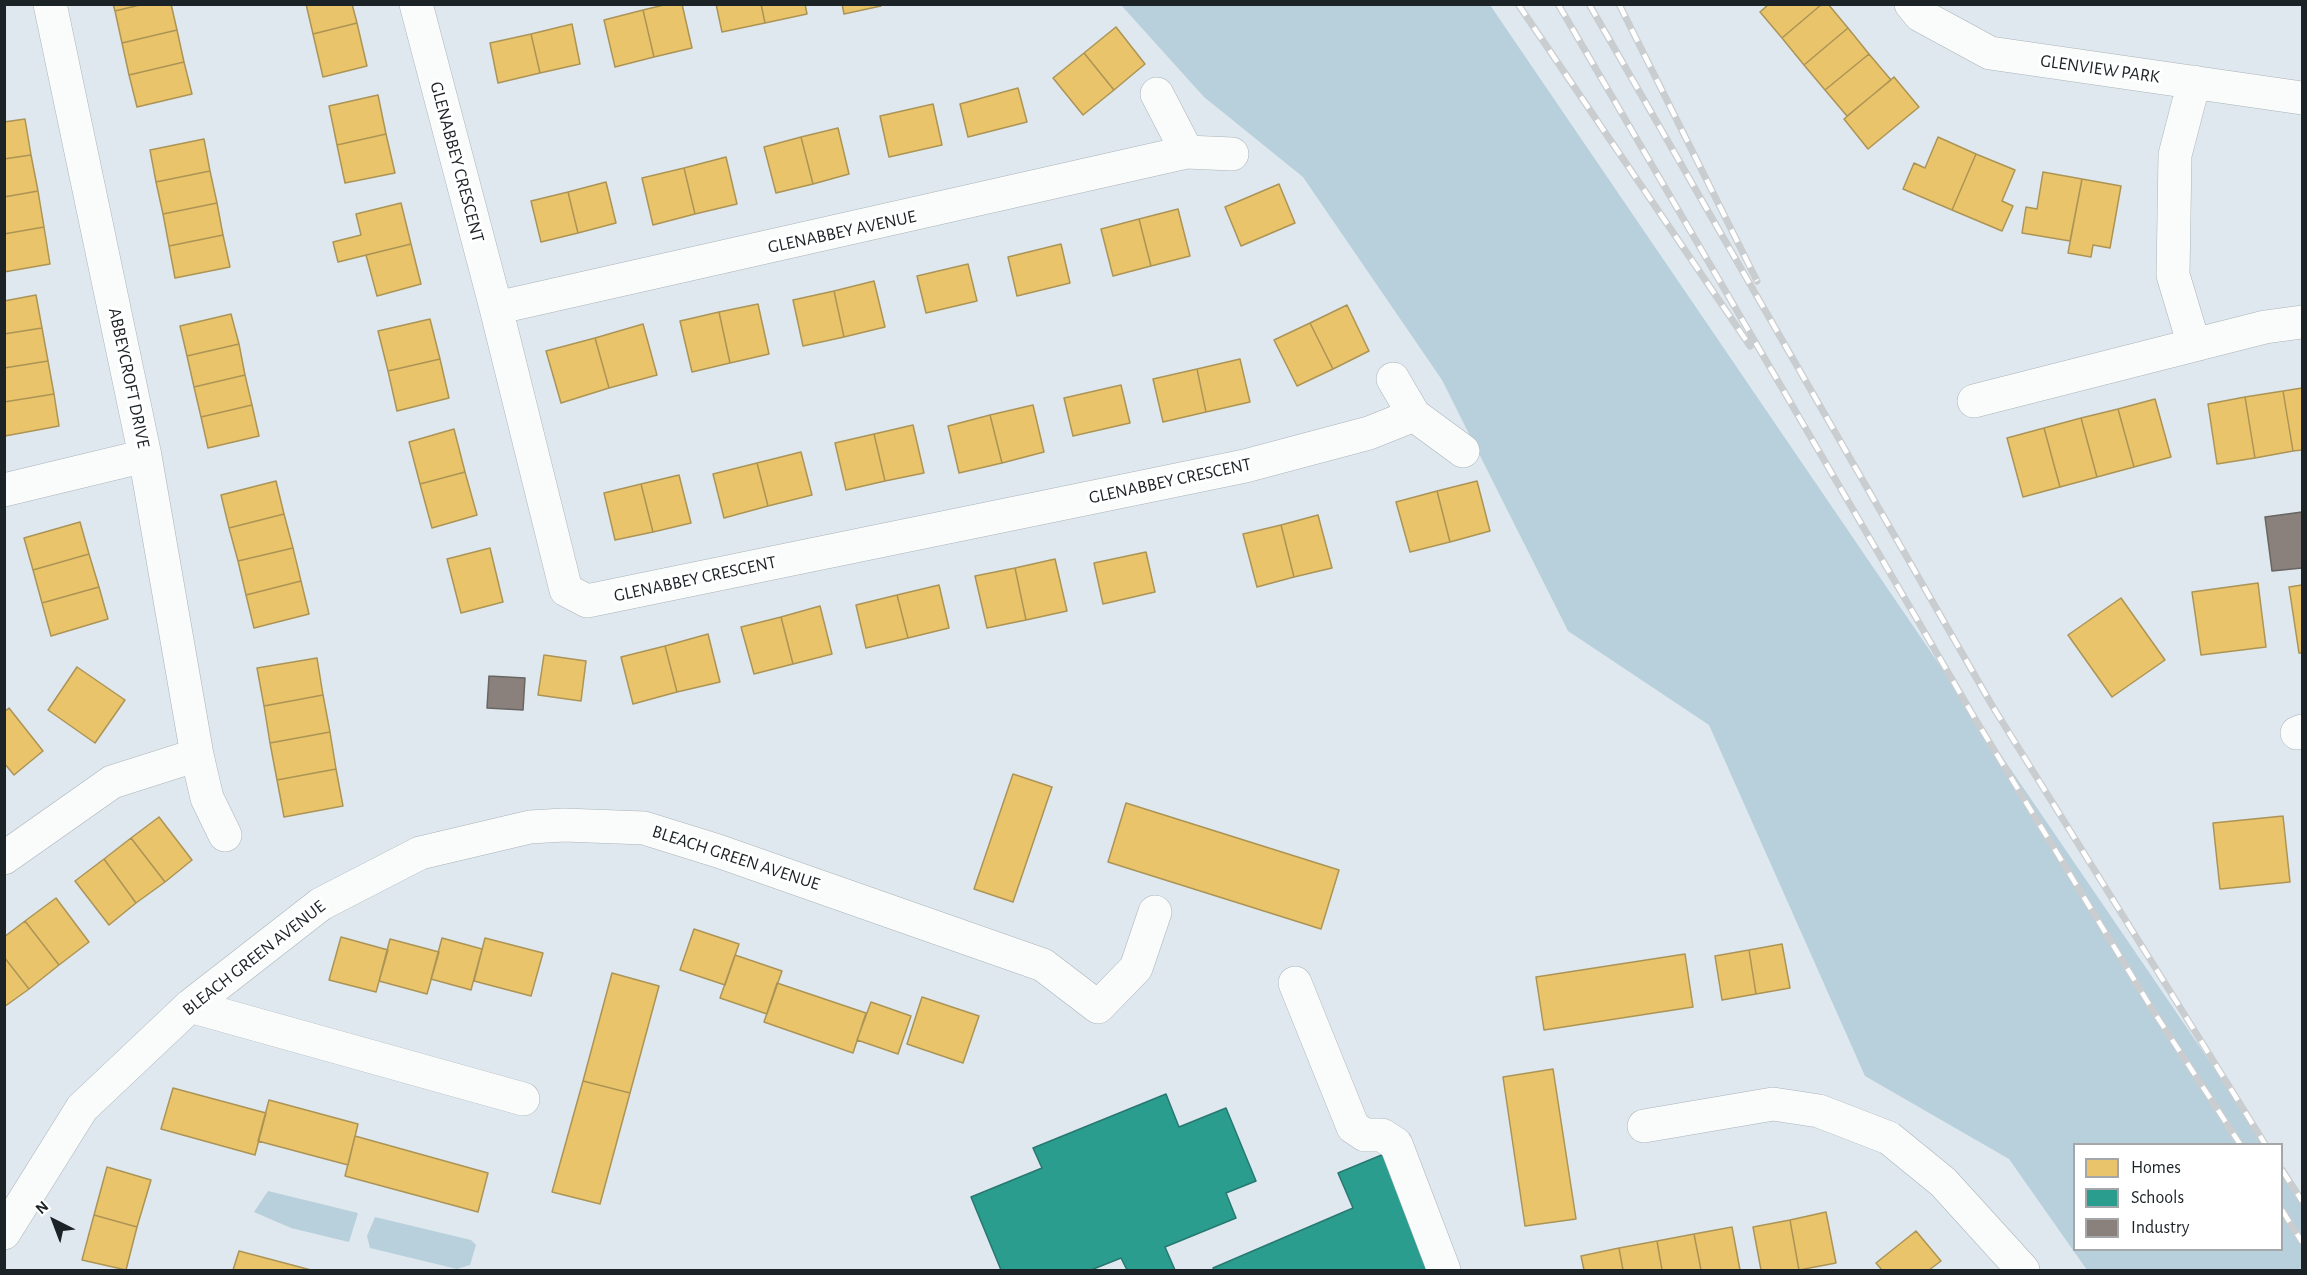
<!DOCTYPE html>
<style>
body{margin:0}
#map{position:relative;width:2307px;height:1275px;overflow:hidden;background:#dee8ee;font-family:"Alegreya Sans",sans-serif}
canvas{display:block}
.frame{position:absolute;inset:0;border:6px solid #1c2327;pointer-events:none}
.legend{position:absolute;left:2073px;top:1143px;width:210px;height:108px;box-sizing:border-box;background:#fff;border:2px solid #a4a7a9;margin:0;padding:8px 10px;list-style:none;font-size:18px;color:#1c2327}
.legend li{display:flex;align-items:center;gap:12px;height:30px}
.legend b{width:30px;border:2px solid #a4a7a9}
.north{position:absolute;left:24px;top:1191px;width:60px;height:60px;-webkit-text-stroke:4px #fff;paint-order:stroke;rotate:318deg;font-size:16px;font-weight:700;line-height:24px;text-align:center;color:#1c2327}
.north::after{content:'';display:block;margin:auto;width:21px;height:27px;background:#1c2327;clip-path:polygon(50% 0,100% 100%,50% 72%,0 100%)}
</style>
<div id="map">
<canvas width="2307" height="1275"></canvas>
<div class="frame"></div>
<ul class="legend">
<li><b style="height:16px;background:#e9c46a"></b>Homes</li>
<li><b style="height:16px;background:#2a9d8f"></b>Schools</li>
<li><b style="height:16px;background:#8a817c"></b>Industry</li>
</ul>
<div class="north">N</div>
</div>
<script>
const g = document.querySelector('canvas').getContext('2d');
g.lineJoin = 'round';
function fillPath(path, color) { g.fillStyle = color; g.fill(path, 'evenodd'); }
const shape = rows => new Path2D(rows.map(r => 'M' + r).join(''));
function trace(path, color, width, dash) { g.strokeStyle = color; g.lineWidth = width; g.lineCap = dash ? 'butt' : 'round'; g.setLineDash(dash || []); g.stroke(path); }
function label(font, color, halo, rows, align = 'center') {
  g.font = font + ' "Alegreya Sans",sans-serif'; g.lineWidth = 6; g.setLineDash([]); g.textBaseline = 'middle'; g.strokeStyle = halo; g.fillStyle = color; for (const [text, x, y, turn = 0] of rows) {
    g.save(); g.translate(x, y); g.rotate((+turn || 0) * Math.PI / 180); g.textAlign = isNaN(turn) ? turn : align; if (halo) g.strokeText(text, 0, 0); g.fillText(text, 0, 0); g.restore();
  }
}
const green = shape([
 [1121,5,1490,5,2266,1144,2074,1144,2074,1250,2282,1250,2282,1167,2302,1198,2302,1270,2087,1270,2009,1159,1865,1076,1709,725,1568,631,1442,380,1303,177,1204,97],
 [268,1191,358,1213,349,1242,291,1228,254,1212],
 [375,1217,471,1240,476,1245,470,1265,457,1269,370,1248,367,1236]
]);
const homes = shape([
 [113,4,144,4,115,11,113,4],
 [144,4,171,4,177,30,122,43,115,11,144,4],
 [306,4,352,4,357,23,313,34,306,4],
 [668,4,682,4,692,48,654,57,643,10,668,4],
 [716,4,761,4,765,23,722,32,716,4],
 [761,4,805,4,807,14,765,23,761,4],
 [842,4,881,4,881,6,844,14,842,4],
 [1769,4,1822,4,1782,38,1760,12,1769,4],
 [1822,4,1828,4,1848,28,1804,65,1782,38,1822,4],
 [643,10,654,57,615,67,604,20,643,10],
 [357,23,367,66,323,77,313,34,357,23],
 [572,24,580,64,540,73,531,34,572,24],
 [1116,27,1145,64,1114,90,1084,53,1116,27],
 [1848,28,1869,54,1825,90,1804,65,1848,28],
 [177,30,184,62,129,75,122,43,177,30],
 [531,34,540,73,498,83,490,43,531,34],
 [1084,53,1114,90,1083,115,1053,78,1084,53],
 [1869,54,1891,80,1847,116,1825,90,1869,54],
 [184,62,192,94,137,107,129,75,184,62],
 [1894,77,1919,107,1868,149,1844,119,1894,77],
 [1018,88,1027,122,968,137,960,104,1018,88],
 [378,95,386,134,337,145,329,106,378,95],
 [933,104,942,145,889,157,880,116,933,104],
 [25,119,31,155,4,159,4,122,25,119],
 [838,128,849,174,813,184,801,137,838,128],
 [386,134,395,173,345,183,337,145,386,134],
 [801,137,813,184,776,193,764,147,801,137],
 [1938,137,1976,154,1952,210,1903,189,1914,163,1925,168,1938,137],
 [204,139,210,171,156,182,150,150,204,139],
 [1976,154,2015,170,2002,201,2013,206,2002,231,1952,210,1976,154],
 [31,155,38,191,4,197,4,159,31,155],
 [726,157,737,204,695,214,684,168,726,157],
 [684,168,695,214,653,225,642,178,684,168],
 [210,171,217,203,163,214,156,182,210,171],
 [2043,172,2082,179,2070,241,2022,233,2026,207,2037,209,2043,172],
 [2082,179,2121,186,2110,248,2093,245,2091,257,2068,253,2082,179],
 [606,182,616,223,578,233,568,192,606,182],
 [1279,184,1295,223,1241,246,1225,207,1279,184],
 [38,191,44,227,4,234,4,197,38,191],
 [568,192,578,233,541,242,531,201,568,192],
 [217,203,223,235,169,246,163,214,217,203],
 [401,203,411,244,338,262,333,242,361,235,356,214,401,203],
 [1178,209,1190,256,1151,266,1139,219,1178,209],
 [1139,219,1151,266,1113,276,1101,229,1139,219],
 [44,227,50,264,4,272,4,234,44,227],
 [223,235,230,267,175,278,169,246,223,235],
 [411,244,421,284,377,296,366,255,411,244],
 [1061,244,1070,283,1017,296,1008,257,1061,244],
 [968,264,977,301,926,313,917,276,968,264],
 [874,281,885,327,844,337,834,291,874,281],
 [834,291,844,337,803,346,793,300,834,291],
 [36,295,42,328,4,334,4,301,36,295],
 [758,304,769,354,730,363,719,312,758,304],
 [1347,305,1369,351,1333,369,1310,323,1347,305],
 [719,312,730,363,692,372,680,321,719,312],
 [231,314,239,344,187,356,180,326,231,314],
 [430,319,440,359,388,371,378,331,430,319],
 [1310,323,1333,369,1297,386,1274,340,1310,323],
 [643,324,657,375,609,388,595,338,643,324],
 [42,328,48,361,4,368,4,334,42,328],
 [595,338,609,388,561,403,546,351,595,338],
 [239,344,245,375,194,387,187,356,239,344],
 [440,359,449,398,397,411,388,371,440,359],
 [1240,359,1250,402,1206,412,1197,369,1240,359],
 [48,361,54,394,4,402,4,368,48,361],
 [1197,369,1206,412,1163,422,1153,379,1197,369],
 [245,375,252,405,201,417,194,387,245,375],
 [1121,385,1130,423,1073,436,1064,398,1121,385],
 [2302,388,2302,450,2293,451,2283,391,2302,388],
 [2283,391,2293,451,2255,458,2245,397,2283,391],
 [54,394,59,426,5,436,4,402,54,394],
 [2245,397,2255,458,2217,464,2208,404,2245,397],
 [2155,399,2171,457,2134,467,2118,409,2155,399],
 [252,405,259,436,208,448,201,417,252,405],
 [1033,405,1044,452,1002,463,990,415,1033,405],
 [2118,409,2134,467,2097,477,2081,418,2118,409],
 [990,415,1002,463,959,473,948,426,990,415],
 [2081,418,2097,477,2060,487,2044,428,2081,418],
 [913,425,924,473,885,481,874,434,913,425],
 [2044,428,2060,487,2023,497,2007,438,2044,428],
 [454,429,465,472,420,484,409,442,454,429],
 [874,434,885,481,846,490,835,443,874,434],
 [801,452,812,495,768,506,757,463,801,452],
 [757,463,768,506,724,518,713,474,757,463],
 [465,472,477,515,432,528,420,484,465,472],
 [679,475,691,523,653,532,641,484,679,475],
 [276,481,284,514,229,528,221,495,276,481],
 [1477,481,1490,531,1450,542,1437,491,1477,481],
 [641,484,653,532,615,540,604,493,641,484],
 [1437,491,1450,542,1410,552,1396,502,1437,491],
 [284,514,293,548,238,561,229,528,284,514],
 [1318,515,1332,568,1294,577,1281,525,1318,515],
 [80,522,89,554,33,570,24,538,80,522],
 [1281,525,1294,577,1257,587,1243,534,1281,525],
 [293,548,301,581,246,595,238,561,293,548],
 [490,548,503,602,461,613,447,559,490,548],
 [1146,552,1155,592,1103,604,1094,563,1146,552],
 [89,554,99,587,42,603,33,570,89,554],
 [1055,559,1067,611,1026,620,1015,568,1055,559],
 [1015,568,1026,620,987,628,975,576,1015,568],
 [301,581,309,614,254,628,246,595,301,581],
 [2258,583,2266,647,2201,655,2192,592,2258,583],
 [939,585,949,628,908,638,897,595,939,585],
 [2302,585,2302,653,2299,653,2289,587,2302,585],
 [99,587,108,619,51,636,42,603,99,587],
 [897,595,908,638,866,648,856,605,897,595],
 [2121,598,2165,660,2112,697,2068,635,2121,598],
 [820,606,832,654,793,664,781,617,820,606],
 [781,617,793,664,754,674,741,627,781,617],
 [708,634,720,682,677,692,665,646,708,634],
 [665,646,677,692,633,704,621,657,665,646],
 [544,655,586,661,581,701,538,695,544,655],
 [317,658,323,695,264,706,257,668,317,658],
 [77,667,125,700,95,743,48,710,77,667],
 [323,695,330,732,270,743,264,706,323,695],
 [9,708,43,751,14,775,4,763,4,712,9,708],
 [330,732,336,769,277,780,270,743,330,732],
 [336,769,343,806,284,817,277,780,336,769],
 [1013,774,1052,787,1013,902,974,889,1013,774],
 [1126,803,1339,870,1321,929,1108,862,1126,803],
 [2283,816,2290,882,2220,889,2213,823,2283,816],
 [159,817,192,860,165,882,131,838,159,817],
 [131,838,165,882,136,903,104,859,131,838],
 [104,859,136,903,109,925,75,881,104,859],
 [56,898,89,942,59,965,25,921,56,898],
 [25,921,59,965,29,989,4,957,4,937,25,921],
 [694,929,739,944,725,985,680,970,694,929],
 [341,937,388,950,376,992,329,980,341,937],
 [442,938,482,949,471,990,431,979,442,938],
 [485,938,543,953,531,996,474,981,485,938],
 [390,939,439,952,427,994,379,981,390,939],
 [1782,944,1790,988,1756,994,1749,950,1782,944],
 [1749,950,1756,994,1722,1000,1715,956,1749,950],
 [1685,954,1693,1007,1544,1030,1536,977,1685,954],
 [735,955,782,971,767,1014,720,998,735,955],
 [4,957,29,989,4,1007,4,957],
 [612,973,659,986,630,1093,583,1081,612,973],
 [777,983,866,1013,853,1053,764,1022,777,983],
 [922,997,979,1016,963,1063,907,1044,922,997],
 [871,1002,911,1016,898,1054,857,1040,871,1002],
 [1553,1069,1576,1219,1525,1226,1503,1077,1553,1069],
 [583,1081,630,1093,600,1204,552,1192,583,1081],
 [173,1088,266,1113,255,1155,161,1129,173,1088],
 [269,1100,358,1124,348,1165,258,1141,269,1100],
 [355,1136,488,1173,478,1212,345,1176,355,1136],
 [107,1167,151,1180,137,1227,94,1215,107,1167],
 [1826,1212,1836,1263,1799,1270,1790,1220,1826,1212],
 [94,1215,137,1227,126,1270,82,1260,94,1215],
 [1790,1220,1799,1270,1761,1270,1753,1227,1790,1220],
 [1732,1227,1740,1270,1701,1270,1694,1234,1732,1227],
 [1916,1231,1941,1261,1929,1270,1882,1270,1876,1263,1916,1231],
 [1694,1234,1701,1270,1662,1270,1657,1241,1694,1234],
 [1657,1241,1662,1270,1623,1270,1619,1248,1657,1241],
 [1619,1248,1623,1270,1584,1270,1581,1256,1619,1248],
 [239,1251,311,1270,233,1270,239,1251]
]);
const schools = shape([
 [1166,1094,1179,1127,1226,1108,1256,1181,1226,1193,1236,1218,1165,1247,1175,1270,1127,1270,1121,1258,1091,1270,1001,1270,971,1197,1042,1168,1033,1148,1166,1094],
 [1384,1154,1433,1270,1214,1270,1213,1268,1353,1208,1338,1173,1384,1154]
]);
const industry = shape([
 [2302,512,2302,568,2272,571,2265,517,2302,512],
 [489,676,525,678,523,710,487,708,489,676]
]);
const minor = shape([
 [50,4,145,456,197,755,207,798,225,835],
 [416,4,496,308,566,590,587,601,1245,466,1369,433,1414,415],
 [1911,4,1920,15,1990,53,2302,98],
 [2194,82,2175,155,2173,275,2194,345],
 [1157,94,1187,152],
 [496,308,1187,152,1232,154],
 [1393,379,1414,415,1463,451],
 [1974,401,2265,327,2302,322],
 [4,490,145,456],
 [2297,733,2302,731],
 [4,858,112,782,197,755],
 [1295,983,1353,1127,1365,1135,1382,1135,1396,1144,1444,1270],
 [190,1006,523,1099],
 [1644,1126,1773,1104,1819,1111,1889,1138,1943,1182,2023,1270],
 [4,1233,82,1108,190,1006,321,904,420,853,530,827,564,825,644,828,718,851,1043,965,1098,1007,1136,968,1155,912]
]);
const rail = shape([
 [1518,4,1750,346],
 [1558,4,1974,717,2152,1009,2240,1144],
 [1589,4,1993,707,2265,1144],
 [1619,4,1757,281],
 [2282,1170,2302,1201],
 [2282,1210,2302,1242]
]);
const streetNames = [
 ["GLENVIEW PARK",2100,69,8],
 ["GLENABBEY CRESCENT",457,162,75],
 ["GLENABBEY AVENUE",842,232,-12],
 ["ABBEYCROFT DRIVE",129,378,78],
 ["GLENABBEY CRESCENT",1170,481,-12],
 ["GLENABBEY CRESCENT",695,579,-12],
 ["BLEACH GREEN AVENUE",736,858,18],
 ["BLEACH GREEN AVENUE",254,958,-38]
];
fillPath(green, '#b8d0dc');
fillPath(homes, '#e9c46a');
trace(homes, '#ac9456', 1.5);
fillPath(schools, '#2a9d8f');
trace(schools, '#267870', 1.5);
fillPath(industry, '#8a817c');
trace(industry, '#696562', 1.5);
trace(minor, '#abb3b8', 34);
trace(minor, '#fafcfc', 33);
trace(rail, '#cacdcf', 7);
trace(rail, '#fff', 4.5, [14]);
label('18px', '#1c2327', '#fff', streetNames);
</script>
